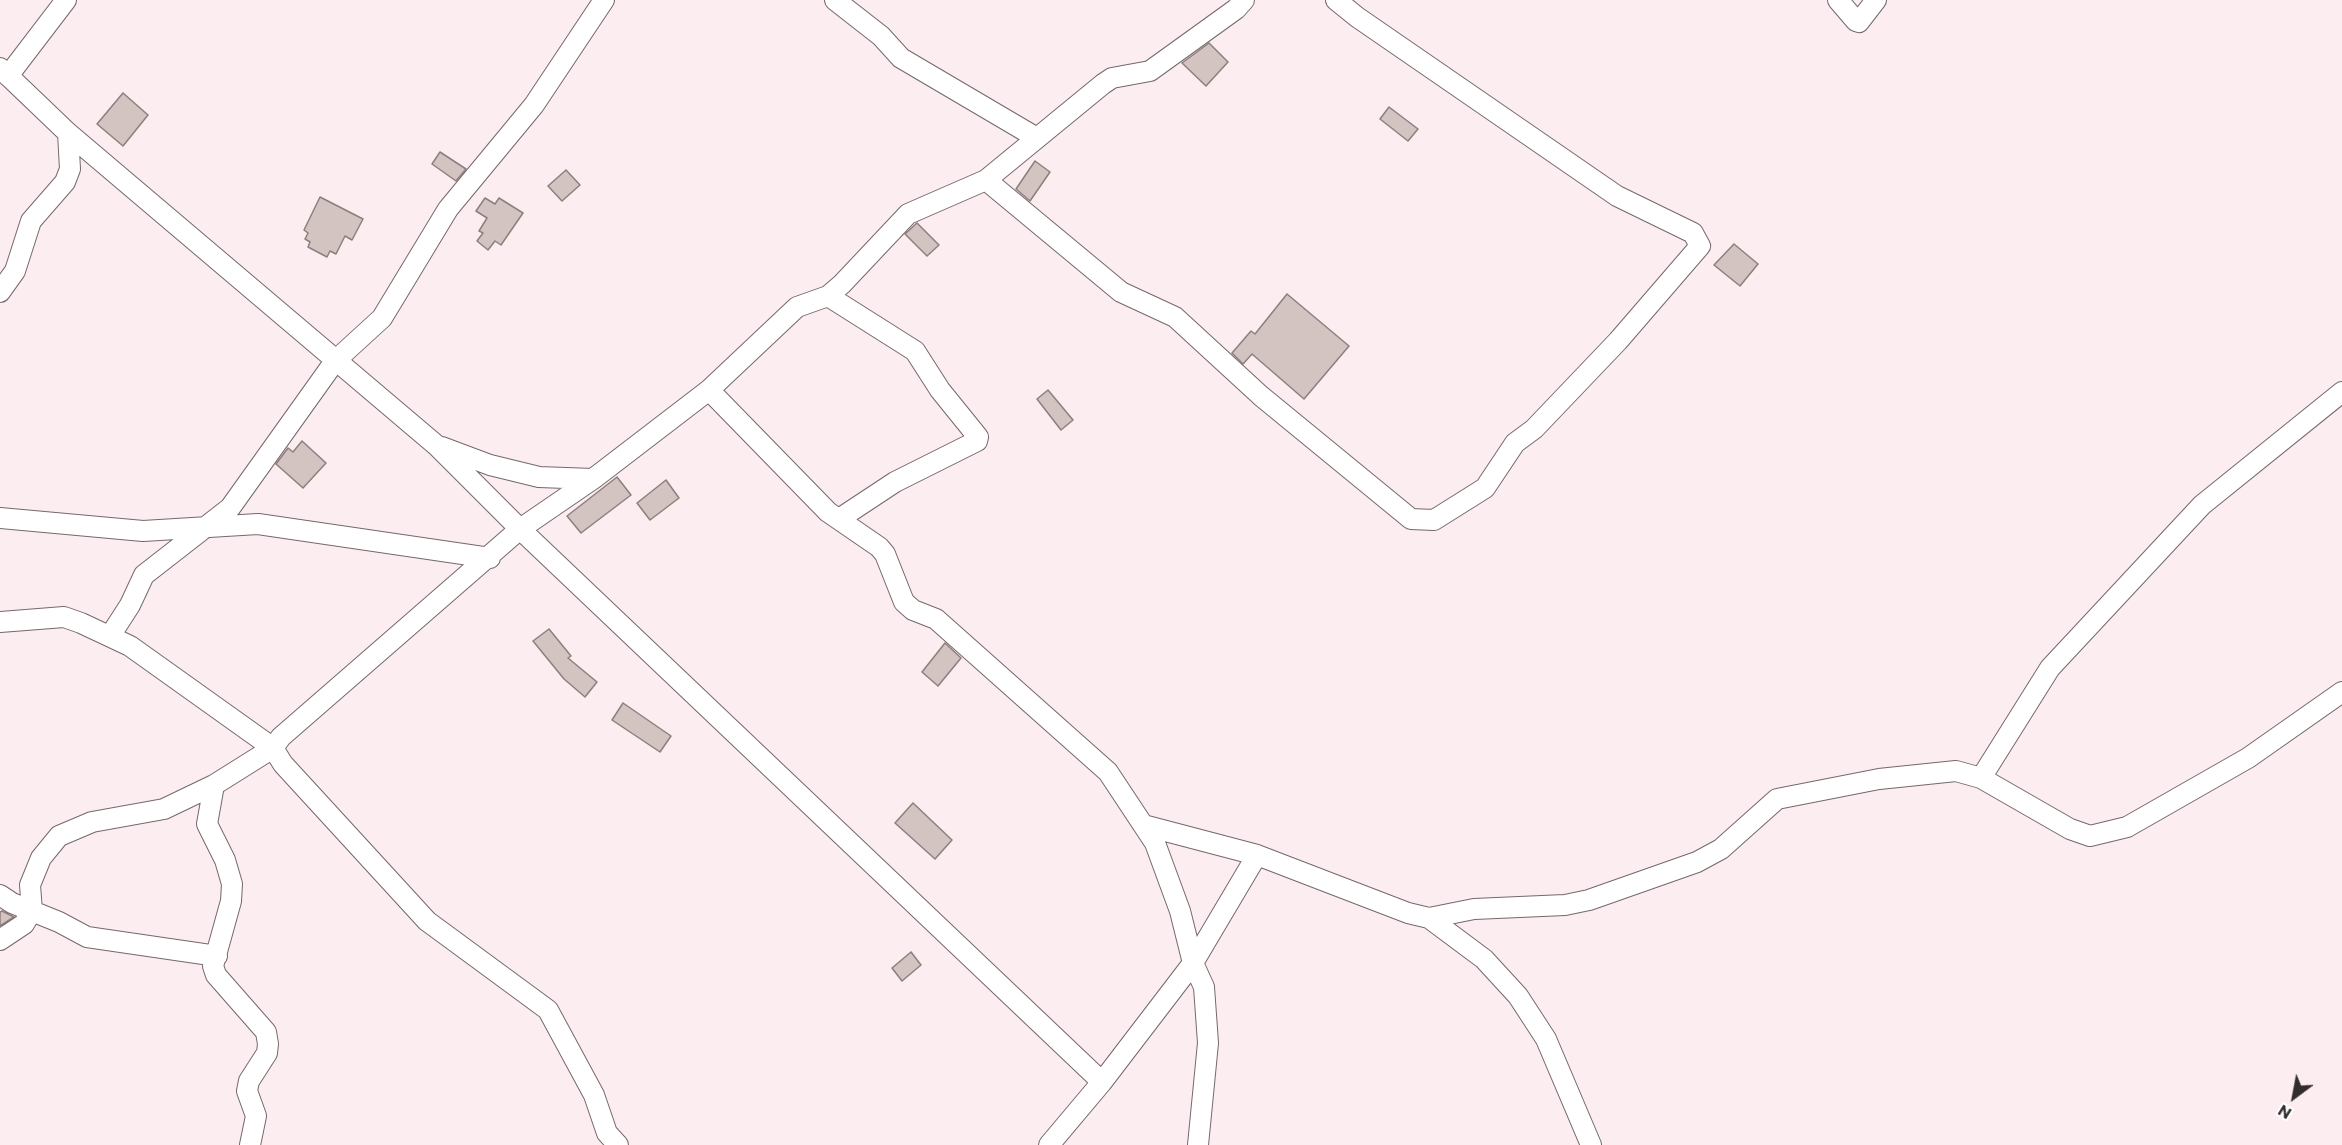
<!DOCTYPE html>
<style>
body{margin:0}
#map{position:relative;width:2342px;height:1145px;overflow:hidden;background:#fcedf1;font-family:Commissioner,sans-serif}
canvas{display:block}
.north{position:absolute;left:2264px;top:1067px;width:60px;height:60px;-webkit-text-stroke:4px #fff;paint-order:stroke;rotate:212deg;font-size:16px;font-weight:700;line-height:24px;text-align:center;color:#312c2e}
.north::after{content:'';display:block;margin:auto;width:21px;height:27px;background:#312c2e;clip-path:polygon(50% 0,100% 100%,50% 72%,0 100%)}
</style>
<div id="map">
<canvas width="2342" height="1145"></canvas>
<div class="north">N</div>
</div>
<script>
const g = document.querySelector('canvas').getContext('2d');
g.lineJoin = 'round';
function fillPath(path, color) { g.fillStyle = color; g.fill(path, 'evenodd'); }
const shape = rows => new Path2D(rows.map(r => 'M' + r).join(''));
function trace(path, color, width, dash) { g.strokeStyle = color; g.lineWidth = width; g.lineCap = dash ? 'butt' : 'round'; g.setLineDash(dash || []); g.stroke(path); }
const building = shape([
 [1209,43,1228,62,1206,86,1182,63,1209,43],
 [123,93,148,115,123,146,97,124,123,93],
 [1389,107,1418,129,1408,141,1380,119,1389,107],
 [440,152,466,169,456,181,432,164,440,152],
 [1035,161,1050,172,1030,201,1016,189,1035,161],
 [566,170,580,185,562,201,548,186,566,170],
 [320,197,363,219,352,240,345,236,336,254,330,251,327,257,308,247,310,242,305,239,308,233,304,230,320,197],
 [485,198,495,204,499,198,523,213,501,245,495,241,488,250,477,241,483,233,479,231,487,218,476,211,485,198],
 [917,223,939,245,927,256,905,234,917,223],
 [1734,244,1758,264,1740,286,1714,265,1734,244],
 [1287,294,1349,346,1304,399,1252,354,1243,364,1232,353,1251,331,1255,334,1287,294],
 [1048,390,1073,420,1061,430,1037,399,1048,390],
 [302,441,326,463,303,488,276,464,288,448,293,452,302,441],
 [617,477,631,495,581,533,567,516,617,477],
 [666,480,679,498,650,520,637,503,666,480],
 [549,629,571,656,568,658,597,682,585,697,564,679,533,641,549,629],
 [945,643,961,658,938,686,922,672,945,643],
 [623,703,671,736,660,752,612,720,623,703],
 [913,803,952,840,935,859,895,823,913,803],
 [2,911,14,917,0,926,0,912,2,911],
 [911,952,921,965,902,981,892,968,911,952]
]);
const street = shape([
 [835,0,881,36,901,58,1037,138],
 [1838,0,1856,21,1859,22,1876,0],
 [0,68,68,133,436,445,520,529,1102,1082],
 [8,76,66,0],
 [986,180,1121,292,1175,317,1261,396,1411,519,1434,520,1485,488,1515,443,1534,429,1618,341,1700,246,1693,233,1617,196,1357,17,1336,0],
 [0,292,15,271,31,221,65,182,70,169,68,133],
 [828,296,915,351,940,390,978,437,977,441,895,482,839,519],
 [709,390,828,512,879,547,885,554,904,602,913,610,936,619,1108,772,1155,843,1180,911,1193,963,1204,987,1208,1043,1198,1145],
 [442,447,490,465,539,477,593,479],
 [0,518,143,531,258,524,490,558],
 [0,622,64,617,81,623,130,646,273,748,214,785,164,809,92,822,59,836,41,858,30,885,32,911,24,924,0,940],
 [110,636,130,605,144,575,230,508,335,361,382,318,448,209,534,105,604,0],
 [1981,778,2050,668,2202,505,2342,392],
 [214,785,207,824,225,860,232,884,231,901,213,966,216,975,266,1032,268,1044,267,1053,249,1081,247,1091,256,1116,250,1145],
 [1143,825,1257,855,1408,913,1429,918,1484,959,1518,996,1546,1039,1591,1145],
 [0,895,12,903,59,922,87,937,217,956],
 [1429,918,1474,909,1565,905,1589,900,1697,862,1721,849,1777,799,1879,779,1956,771,1981,778,2070,829,2090,836,2127,827,2248,758,2342,692],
 [618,1145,607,1133,594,1095,548,1010,427,921,283,764,273,748,281,737,520,529,593,479,709,390,797,307,828,296,842,284,908,214,986,180,1103,84,1112,78,1150,71,1236,9,1244,0],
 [1049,1145,1102,1082,1193,963,1257,855]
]);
fillPath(building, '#d3c4c1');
trace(building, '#8d7f7d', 1.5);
trace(street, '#75686c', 22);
trace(street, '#fff', 20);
</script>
